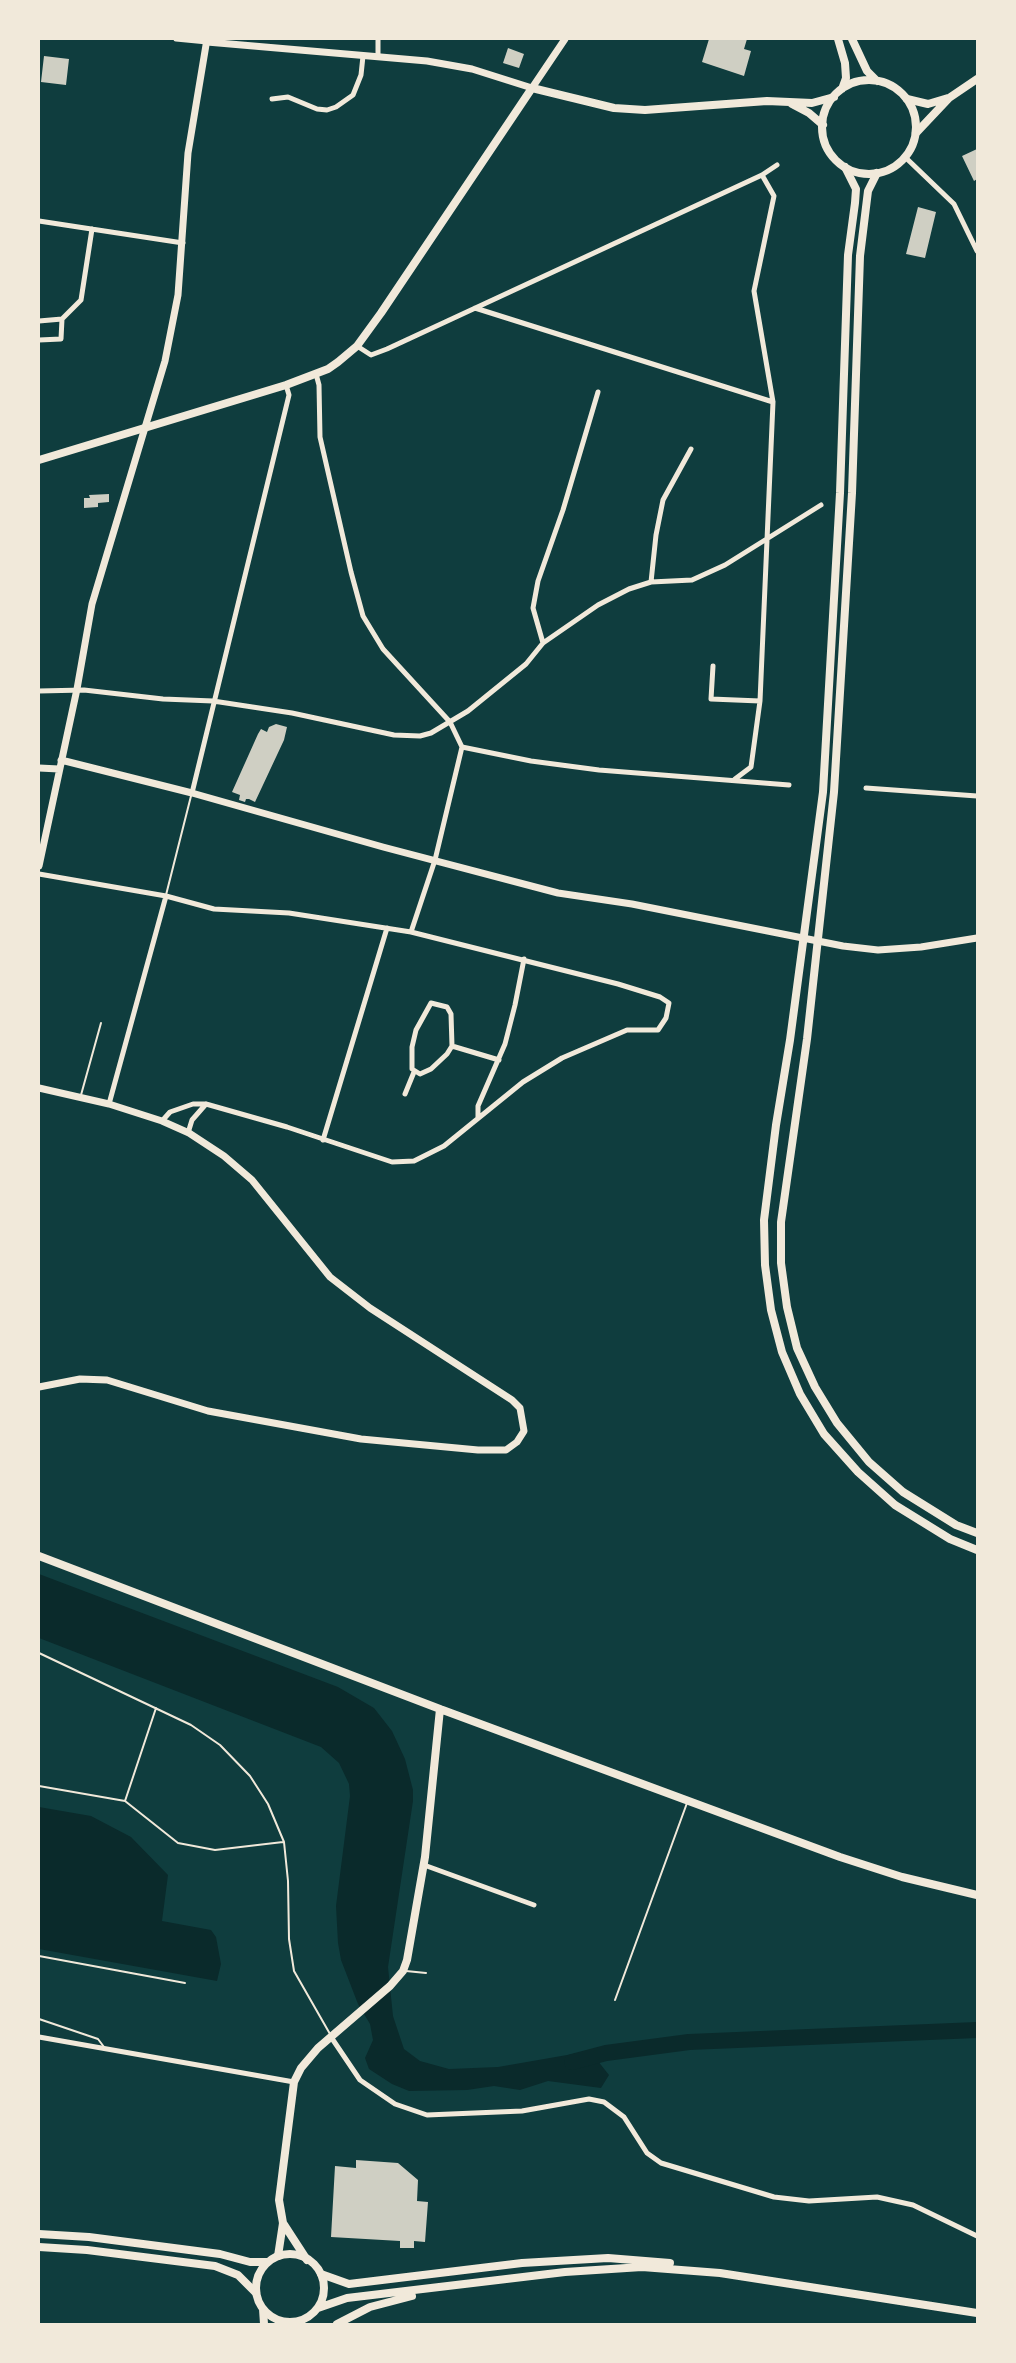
<!DOCTYPE html>
<style>
body{margin:0}
#map{position:relative;width:1016px;height:2363px;overflow:hidden;background:#0f3d3e;font-family:"Asap Condensed",sans-serif}
canvas{display:block}
.frame{position:absolute;inset:0;border:40px solid #f1e9da;pointer-events:none}
</style>
<div id="map">
<canvas width="1016" height="2363"></canvas>
<div class="frame"></div>
</div>
<script>
const g = document.querySelector('canvas').getContext('2d');
g.lineJoin = 'round';
function fillPath(path, color) { g.fillStyle = color; g.fill(path, 'evenodd'); }
const shape = rows => new Path2D(rows.map(r => 'M' + r).join(''));
function trace(path, color, width, dash) { g.strokeStyle = color; g.lineWidth = width; g.lineCap = dash ? 'butt' : 'round'; g.setLineDash(dash || []); g.stroke(path); }
const water = shape([
 [39,1574,338,1687,374,1708,392,1731,405,1759,413,1790,413,1801,388,1967,393,2016,404,2049,420,2061,449,2069,498,2067,590,2051,609,2075,601,2088,548,2081,520,2090,494,2086,467,2090,409,2091,392,2084,369,2069,365,2058,373,2040,370,2024,358,2004,341,1960,338,1943,336,1906,350,1796,349,1784,339,1763,321,1747,39,1638],
 [39,1807,91,1816,131,1837,168,1875,162,1921,211,1930,216,1937,221,1964,217,1981,39,1949]
]);
const river = shape([
 [572,2062,606,2053,689,2042,977,2030]
]);
const building = shape([
 [709,39,747,39,744,49,751,51,744,76,702,62],
 [508,48,524,54,519,68,503,63],
 [44,56,69,59,66,85,41,82],
 [977,149,977,179,974,181,962,156],
 [918,207,936,212,925,258,906,254],
 [109,494,109,502,98,503,98,507,84,508,84,498,90,498,89,495],
 [276,724,287,727,284,740,255,802,249,799,246,799,245,802,239,800,240,795,232,792,258,734,261,729,267,732,269,727],
 [356,2160,398,2163,418,2180,417,2201,428,2202,425,2242,414,2241,414,2248,400,2248,400,2241,331,2237,335,2166,356,2168]
]);
const service = shape([
 [166,895,191,796],
 [81,1095,101,1023],
 [39,1653,191,1725,220,1745,250,1776,268,1804,284,1842,288,1881,289,1939,294,1971,330,2034],
 [39,1786,125,1801,178,1843,215,1850,283,1842],
 [125,1801,156,1708],
 [39,1956,185,1983],
 [406,1971,426,1973],
 [615,2000,687,1803],
 [39,2019,98,2039,104,2047]
]);
const minor = shape([
 [176,39,207,42],
 [378,57,378,39],
 [272,99,288,97,317,109,327,110,336,107,353,95,361,75,363,56],
 [905,157,954,204,977,251],
 [39,221,183,243],
 [475,308,773,402],
 [39,321,62,319],
 [39,340,61,339,62,319,81,300,92,229],
 [357,346,371,355,387,349,762,175,777,165],
 [316,374,319,385,320,437,351,572,363,616,383,649,450,722,462,747,435,860,411,932],
 [651,582,656,535,663,500,691,449],
 [543,643,533,608,538,581,563,510,598,392],
 [713,666,711,699,760,701],
 [39,691,84,690,163,699,213,701,292,713,394,735,420,736,431,733,468,711,526,664,543,643,598,605,629,589,651,582,692,580,725,565,821,505],
 [462,747,531,761,599,770,789,785],
 [735,779,751,767,760,701,773,402,754,291,774,196,762,175],
 [866,788,977,796],
 [192,793,289,395,286,385],
 [39,874,166,896,214,909,289,913,411,932,618,984,660,997,669,1003,666,1018,658,1030,627,1030,562,1058,523,1082,444,1146,414,1161,392,1162,287,1127,206,1104,193,1104,170,1112,162,1121],
 [452,1046,447,1054,431,1069,420,1074,412,1069,412,1047,416,1030,431,1003,447,1007,451,1014,452,1046,499,1060],
 [405,1094,414,1072],
 [109,1104,166,896],
 [478,1117,478,1106,505,1044,515,1005,524,959],
 [188,1133,192,1120,206,1104],
 [323,1140,387,928],
 [424,1865,534,1905],
 [39,2037,294,2082],
 [331,2037,360,2080,395,2104,427,2115,522,2111,589,2099,604,2102,624,2117,647,2153,661,2163,774,2197,809,2201,877,2197,913,2205,977,2236]
]);
const tertiary = shape([
 [207,42,427,61,472,69,532,88,565,39],
 [61,760,192,793,383,847,558,893,632,904,843,946,878,950,921,947,977,938],
 [39,768,59,769],
 [39,866,77,689,92,604,165,361,178,295,188,153,207,39],
 [39,1088,109,1104,162,1121,189,1133,224,1156,252,1180,330,1277,370,1308,512,1400,520,1408,524,1431,517,1442,506,1450,478,1450,361,1439,208,1411,107,1380,80,1379,39,1387]
]);
const secondary = shape([
 [907,99,928,104,948,98],
 [792,104,809,113,823,125],
 [916,133,949,98,977,79],
 [39,460,286,385,328,369,338,362,357,346,381,313,532,88,614,108,645,110,767,101,812,103,834,97],
 [39,1556,440,1709,840,1857,902,1877,977,1895],
 [283,2223,307,2260],
 [39,2234,89,2237,220,2254,250,2262,267,2262],
 [39,2247,87,2250,215,2266,238,2275,256,2293],
 [278,2256,283,2223,279,2200,294,2082,301,2068,318,2048,390,1986,403,1971,407,1960,425,1857,440,1709]
]);
const primary = shape([
 [838,39,845,63,846,78,842,89],
 [852,39,867,71,877,81],
 '822 127a47 47 0 1 1 94 0a47 47 0 1 1-94 0Z',
 '256 2288a34 34 0 1 1 68 0a34 34 0 1 1-68 0Z',
 [321,2274,349,2284,522,2263,608,2258,670,2263],
 [318,2308,347,2298,565,2272,642,2267,720,2273,977,2313],
 [263,2309,264,2324],
 [337,2324,370,2307,412,2296]
]);
const trunk = shape([
 [845,167,856,189,855,203,848,255,840,493,823,792,790,1040,776,1125,764,1220,765,1265,771,1310,782,1352,800,1394,824,1434,858,1472,895,1505,950,1539,977,1550],
 [877,173,868,191,860,256,852,493,834,792,807,1039,781,1222,781,1263,787,1307,797,1348,815,1387,837,1423,869,1462,903,1492,956,1525,977,1533]
]);
fillPath(water, '#0a2a2b');
trace(river, '#0a2a2b', 16);
fillPath(building, '#cfcfc3');
trace(service, '#f1e9da', 2);
trace(minor, '#f1e9da', 5);
trace(tertiary, '#f1e9da', 7);
trace(secondary, '#f1e9da', 8);
trace(primary, '#f1e9da', 8);
trace(trunk, '#f1e9da', 8);
</script>
